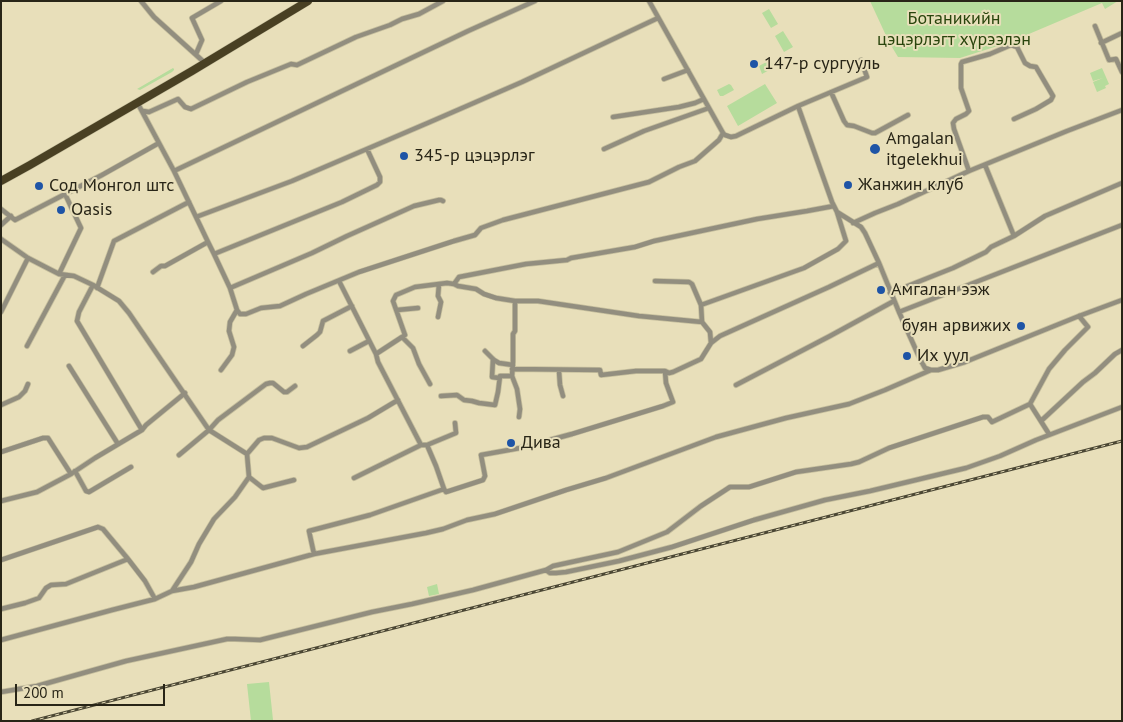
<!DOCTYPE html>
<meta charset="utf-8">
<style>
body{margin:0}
#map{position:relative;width:1123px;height:722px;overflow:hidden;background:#e8dfba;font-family:"PT Sans",sans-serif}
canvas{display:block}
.frame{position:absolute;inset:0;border:2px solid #282517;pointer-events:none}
.scale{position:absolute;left:15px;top:684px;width:150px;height:22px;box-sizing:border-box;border:2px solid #282517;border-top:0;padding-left:6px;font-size:15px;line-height:18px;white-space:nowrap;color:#282517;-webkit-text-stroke:4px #e8dfba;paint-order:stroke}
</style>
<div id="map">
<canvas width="1123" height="722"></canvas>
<div class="frame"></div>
<div class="scale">200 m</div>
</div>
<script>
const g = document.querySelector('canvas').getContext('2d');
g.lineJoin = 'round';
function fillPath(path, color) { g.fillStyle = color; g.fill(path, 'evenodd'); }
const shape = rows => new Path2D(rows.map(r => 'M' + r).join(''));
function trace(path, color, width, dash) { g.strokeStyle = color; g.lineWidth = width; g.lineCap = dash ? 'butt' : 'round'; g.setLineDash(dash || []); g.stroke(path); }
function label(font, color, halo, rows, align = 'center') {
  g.font = font + ' "PT Sans",sans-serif'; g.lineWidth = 4; g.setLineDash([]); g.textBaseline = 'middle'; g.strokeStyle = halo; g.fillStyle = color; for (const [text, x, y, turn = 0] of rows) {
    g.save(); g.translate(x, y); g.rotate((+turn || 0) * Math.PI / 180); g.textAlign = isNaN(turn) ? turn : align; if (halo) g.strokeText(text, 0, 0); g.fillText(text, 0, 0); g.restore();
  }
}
const green = shape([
 [870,1,1118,1,1105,9,1102,3,1010,42,960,58,898,57,889,42],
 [769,9,778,24,771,28,762,13],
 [783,31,793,47,784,52,775,36],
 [770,60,773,65,773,68,762,74,759,66],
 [173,68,174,69,174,70,172,72,140,90,137,89],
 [1102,68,1109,84,1105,86,1106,88,1097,92,1093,82,1103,78,1093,81,1090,73],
 [729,84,731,85,734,90,723,96,720,96,717,90],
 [765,84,777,103,738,126,727,106],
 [437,584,439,594,429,596,427,587],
 [269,682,273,720,251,721,247,684]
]);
const minor = shape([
 [141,1,154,17,205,63],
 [649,1,723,133,725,135,731,137,736,136,798,106,832,202,837,212,861,227,865,233,879,263,899,312,920,359,925,368,931,370,938,370,965,362,1079,316,1122,300],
 [1095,26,1109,60,1116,59,1122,72],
 [1101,43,1122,33],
 [196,54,202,40,192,18,221,1],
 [664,79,688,70],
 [831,92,844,121,847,125,854,126,872,133,875,133,908,115],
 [137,102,174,171,208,242,214,254,230,288,237,310,240,314,246,314,261,308,280,306,306,294,359,272,454,241,475,235,481,228,503,220,649,182,679,167,695,161,719,140,723,133],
 [798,106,867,77,861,60],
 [143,111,149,112,178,99,185,107,191,109,247,82,291,64,297,65,356,37,390,25,402,19,419,14,443,1],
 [613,117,679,107,695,103,704,99],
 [604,149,644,131,709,108],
 [985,165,1014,236],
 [174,171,468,31,535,1],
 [969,171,954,129,953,123,956,119,966,114,969,111,961,88,961,64,962,62,990,54,1011,45,1017,47,1025,63,1030,66,1036,67,1053,96,1051,100,1036,109,1014,119],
 [1,209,15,220,102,175,159,143],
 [196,217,292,181,430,122,522,82,658,18],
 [853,223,875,213,898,204,969,171,1067,131,1122,110],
 [1,225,11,216],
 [1,239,28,258,59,274,74,276,93,285,119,301,129,313,209,430,247,454,249,477,235,497,214,519,199,544,191,562,172,591],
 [214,254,342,202,377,185,380,182,380,177,367,149],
 [153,272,161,266,165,266,208,242],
 [59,274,81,228,65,194],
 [339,281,376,354,378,362,421,445,427,445,436,466,444,489,446,492,483,480,485,476,481,455,520,448,572,434,663,406,673,402,666,383,665,371,669,373,673,372,701,359,711,343,710,332,702,322,701,305,804,268,838,249,846,241,837,212],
 [655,281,689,282,692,284,701,305],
 [454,284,459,277,526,264,567,260,571,258,635,247,654,241,757,219,807,211,834,206],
 [93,285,79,312,77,321,142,430],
 [97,288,114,241,189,202],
 [230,288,312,253,347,236,414,206,439,200,441,200,443,201],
 [890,293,953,268,986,252,991,247,1014,236,1045,216,1122,183],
 [397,310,418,308],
 [1,312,28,258],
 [899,312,1122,225],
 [438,317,441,302,438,296,439,284],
 [711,343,720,336,829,287,879,263],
 [27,346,65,275],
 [303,346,317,335,320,332,323,321,352,306],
 [350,351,369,341],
 [485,351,494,360,499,363,513,365],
 [376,354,402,337],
 [493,359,492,377,499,378],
 [69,366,118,444],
 [512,369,600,370,601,375,636,371,665,371],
 [221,370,232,355,234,347,229,331,230,322,237,310],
 [559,371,560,385,563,396],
 [512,376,517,389,520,409,519,417],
 [430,384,419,364,413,348,402,337,405,335,393,301,396,295,415,287,447,283,454,284,458,286,476,289,484,294,496,298,515,301,538,301,639,316,702,322],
 [736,385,830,336,894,301],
 [441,396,457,395,464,400,472,401,479,403,495,405,498,392,500,376,512,376,513,362,513,334,515,331,515,301],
 [1030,404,1049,434],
 [1,405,19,397,25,391,28,384],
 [1041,421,1083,382,1095,373,1115,354,1122,350],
 [427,445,456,433,455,423],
 [1,452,43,438,48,438,71,474],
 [247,454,259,440,264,438,272,438,299,448,307,447,368,418,398,400],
 [179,455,209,430,218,420,266,384,270,383,273,383,284,392,287,392,295,386],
 [75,471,86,491,89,492,131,467],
 [249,477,263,488,294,480],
 [354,478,421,445],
 [1,501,37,492,71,474,95,458,142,430,146,425,185,393],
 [314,554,309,531,370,515,444,489],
 [1,560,98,527,103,529,128,559,145,581,155,599],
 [546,570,550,573,556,573,566,572,619,561,672,547,754,520,825,500,870,491,966,468,1000,456,1036,440,1122,407],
 [1,609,25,603,39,598,46,588,51,585,66,584,128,559],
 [1,640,112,610,155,599,172,591,194,587,314,554,426,533,443,529,467,520,495,514,566,490,606,478,716,437,786,418,849,404,885,390,931,370],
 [1,692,37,686,126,661,227,639,235,639,260,640,372,612,412,604,473,590,546,570,553,566,618,552,667,532,701,506,730,487,749,487,796,472,851,464,859,462,889,448,983,417,988,417,992,422,1030,404,1049,369,1065,350,1088,327,1079,316]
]);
const trunk = shape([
 [1,181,30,165,192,71,308,1]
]);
const rail = shape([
 [32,721,1122,441]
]);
const markers = [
 [754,64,5,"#1e54a6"],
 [875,149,6,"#1e54a6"],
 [404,156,5,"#1e54a6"],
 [848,185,5,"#1e54a6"],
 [39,186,5,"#1e54a6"],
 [61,210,5,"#1e54a6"],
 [881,290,5,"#1e54a6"],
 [1021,326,5,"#1e54a6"],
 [907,356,5,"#1e54a6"],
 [511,443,5,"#1e54a6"]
];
const parkNames = [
 ["Ботаникийн",954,19],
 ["цэцэрлэгт хүрээлэн",954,40]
];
const poiNames = [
 ["147-р сургууль",764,64],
 ["Amgalan",886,139],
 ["itgelekhui",886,160],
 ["345-р цэцэрлэг",414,156],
 ["Жанжин клуб",858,185],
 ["Сод Монгол штс",49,186],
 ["Oasis",71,210],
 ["Амгалан ээж",891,290],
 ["буян арвижих",1011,326,"right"],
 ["Их уул",917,356],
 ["Дива",521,443]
];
fillPath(green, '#b6dc9c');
trace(minor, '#c5be9d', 6);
trace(trunk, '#c5be9d', 9);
trace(minor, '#928e7f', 4.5);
trace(trunk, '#494023', 8);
trace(rail, '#4b4734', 3);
trace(rail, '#e8dfba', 1, [4]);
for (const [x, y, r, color] of markers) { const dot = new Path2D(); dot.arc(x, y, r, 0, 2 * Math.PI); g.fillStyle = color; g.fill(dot); trace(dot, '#e8dfba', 2); }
label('18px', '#29450d', '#e8dfba', parkNames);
label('18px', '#282517', '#e8dfba', poiNames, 'left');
</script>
